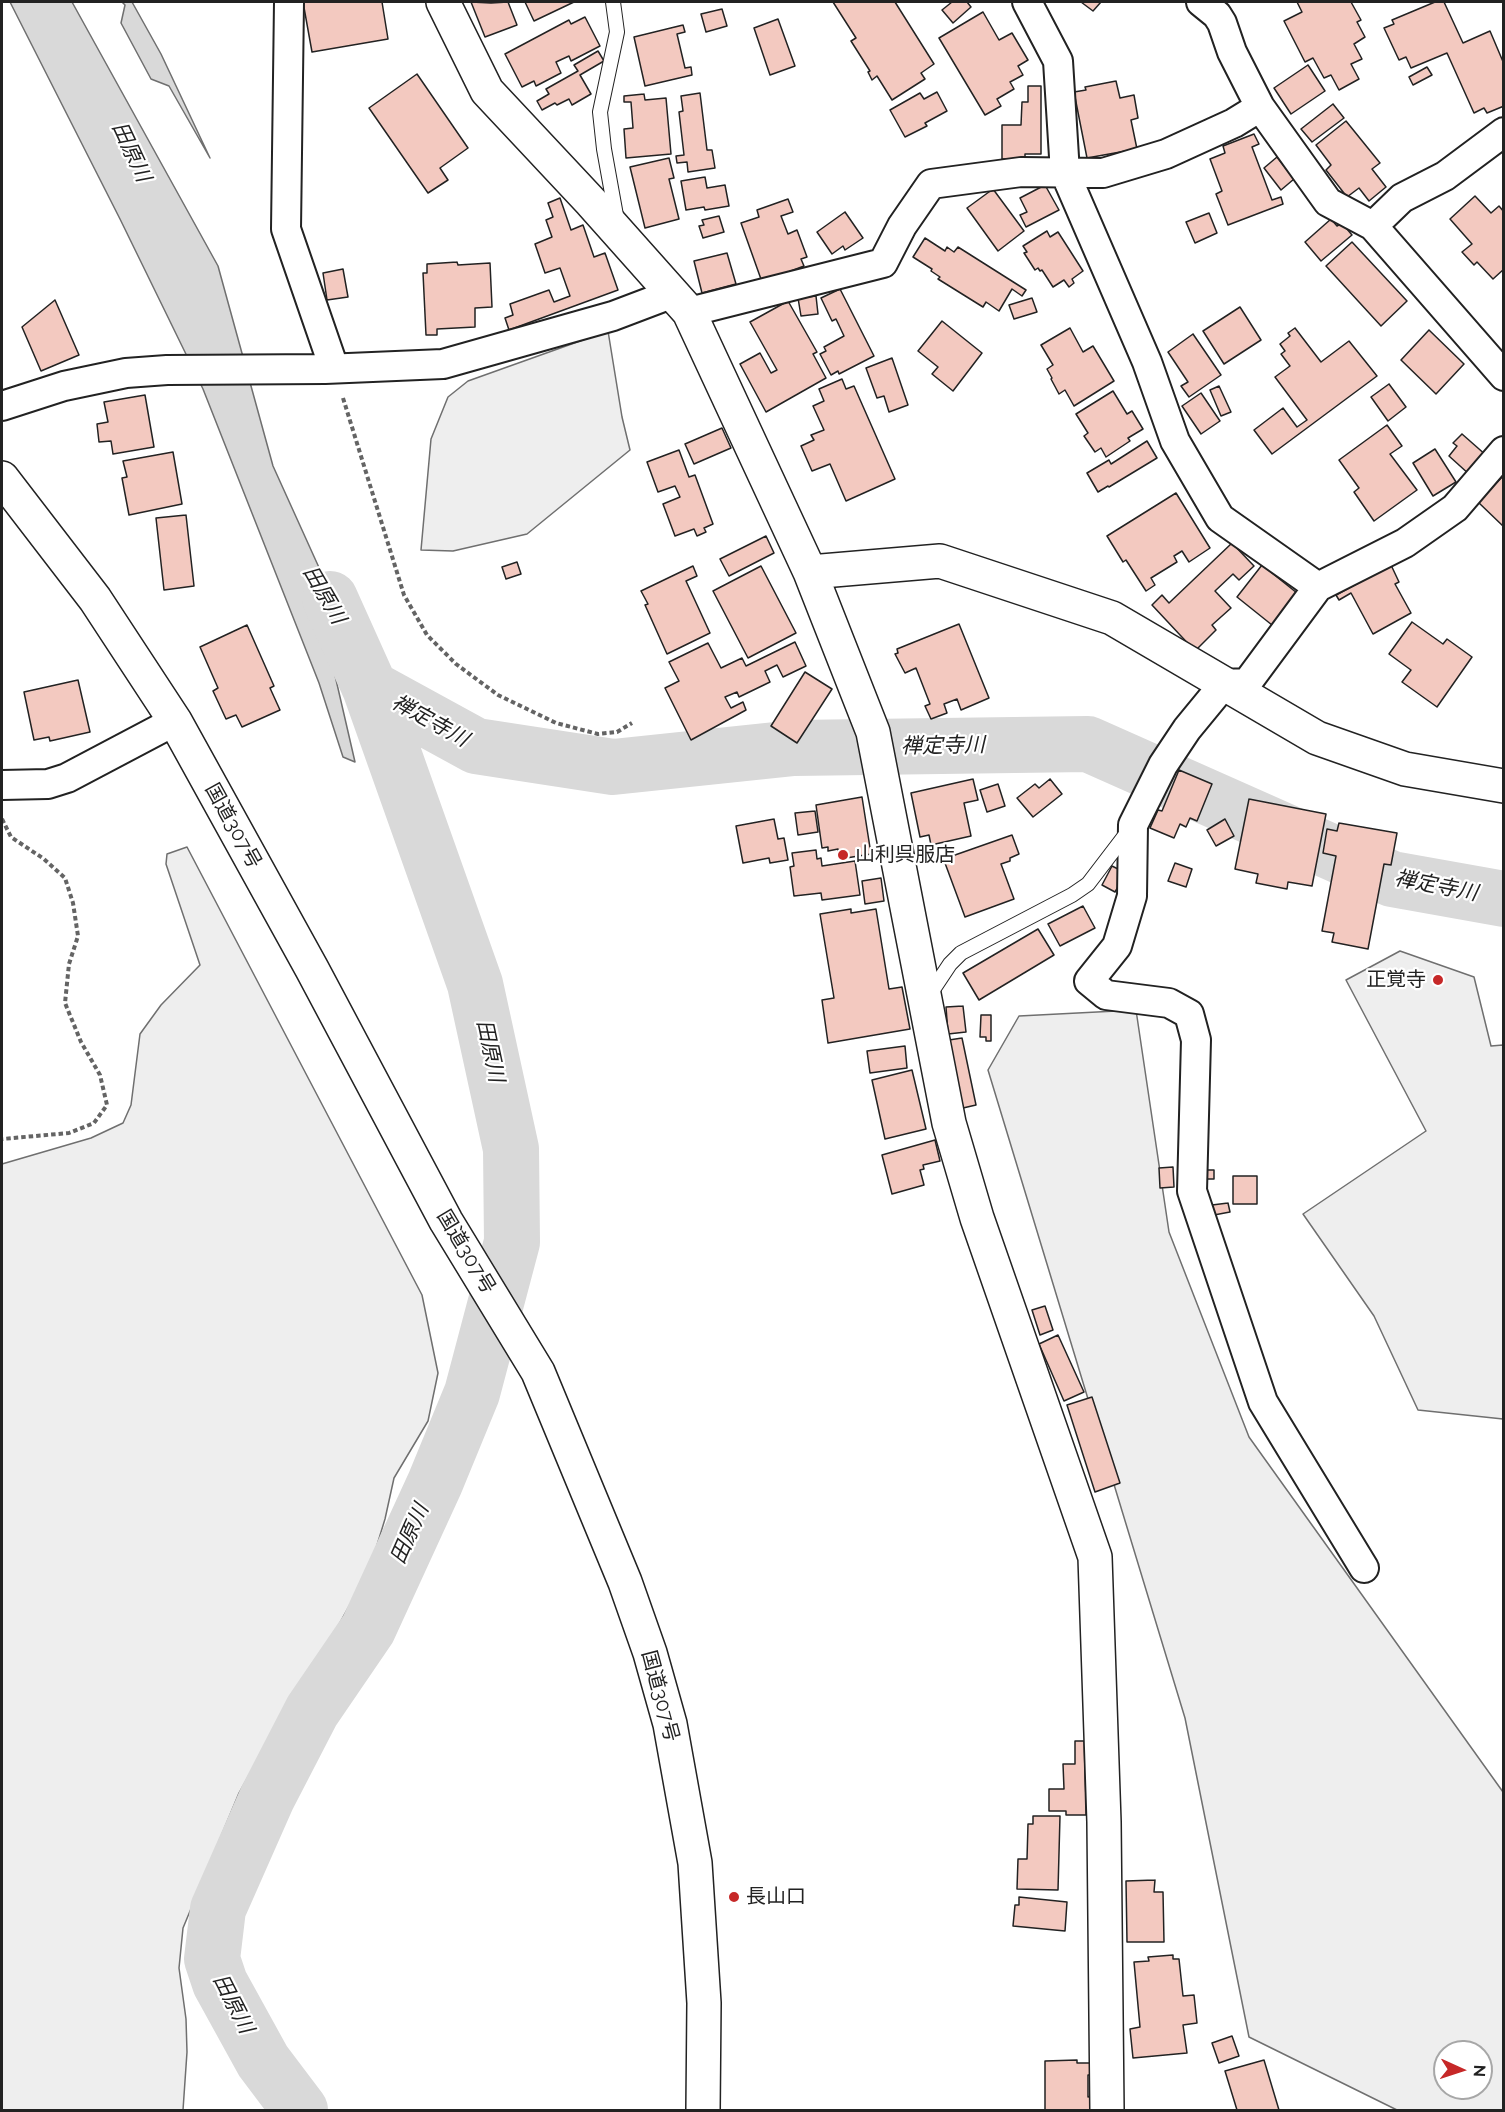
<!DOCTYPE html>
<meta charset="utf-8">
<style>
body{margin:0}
#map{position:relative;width:1505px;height:2112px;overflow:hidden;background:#fff;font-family:Raleway,sans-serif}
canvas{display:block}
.frame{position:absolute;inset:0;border:3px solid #222;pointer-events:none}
.north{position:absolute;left:1433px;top:2040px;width:60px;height:60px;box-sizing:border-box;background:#fff;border:2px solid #a7a7a7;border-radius:50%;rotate:93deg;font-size:16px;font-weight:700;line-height:24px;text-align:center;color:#222}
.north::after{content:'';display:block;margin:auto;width:21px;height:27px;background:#c62828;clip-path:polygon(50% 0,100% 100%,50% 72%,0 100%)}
</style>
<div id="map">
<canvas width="1505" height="2112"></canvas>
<div class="frame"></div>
<div class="north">N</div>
</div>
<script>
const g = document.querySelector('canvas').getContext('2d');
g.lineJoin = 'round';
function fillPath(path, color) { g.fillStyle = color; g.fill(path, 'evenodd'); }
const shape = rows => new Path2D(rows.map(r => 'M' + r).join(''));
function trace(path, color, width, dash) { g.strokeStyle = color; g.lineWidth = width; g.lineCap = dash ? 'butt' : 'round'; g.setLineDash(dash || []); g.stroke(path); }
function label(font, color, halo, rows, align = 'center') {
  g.font = font + ' Raleway,"Noto Sans JP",sans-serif'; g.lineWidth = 4.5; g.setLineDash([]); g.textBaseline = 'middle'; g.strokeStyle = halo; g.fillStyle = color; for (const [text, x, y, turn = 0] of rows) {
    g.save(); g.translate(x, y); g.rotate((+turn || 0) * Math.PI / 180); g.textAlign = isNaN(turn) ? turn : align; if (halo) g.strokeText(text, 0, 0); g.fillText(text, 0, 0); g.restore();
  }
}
const green = shape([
 [608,331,622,417,630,450,527,534,453,551,421,550,431,439,448,397,468,381,608,331],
 [187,847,422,1295,438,1373,428,1421,394,1478,385,1519,370,1568,337,1628,305,1675,239,1793,183,1928,179,1968,186,2019,187,2052,183,2110,2,2110,2,1164,91,1138,123,1123,131,1105,140,1034,161,1005,200,965,166,864,167,854,187,847],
 [1400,951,1474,977,1491,1046,1503,1045,1503,1419,1418,1410,1374,1316,1303,1214,1426,1131,1346,980,1400,951],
 [1136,1010,1169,1232,1249,1437,1503,1792,1503,2110,1397,2110,1249,2037,1185,1718,988,1070,1019,1016,1136,1010],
 [1445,2052,1481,2052,1481,2088,1445,2088,1445,2052]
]);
const water = shape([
 [10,2,72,2,218,266,273,466,326,583,401,686,343,660,334,671,355,762,343,757,319,683,203,389,120,219,10,2],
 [122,2,132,2,161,54,210,158,169,86,151,79,121,23,125,5,122,2]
]);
const river = shape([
 [370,688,476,746,613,767,794,748,1088,744,1392,879,1504,899],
 [300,2110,263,2061,220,1983,212,1959,218,1909,267,1798,312,1711,368,1629,435,1483,472,1393,512,1242,511,1149,475,984,370,688,330,599]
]);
const building = shape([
 [303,2,382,2,388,39,312,52,303,2],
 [471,2,491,3,508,2,517,25,485,37,471,2],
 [525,2,574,2,534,21,525,2],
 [833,2,895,2,934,64,921,73,925,79,892,100,877,76,872,80,868,72,870,71,851,41,856,38,833,2],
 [952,2,967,2,971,7,953,23,942,10,952,2],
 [1081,2,1101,2,1093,11,1081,2],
 [1297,2,1351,2,1361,20,1357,22,1365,37,1354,44,1362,59,1351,64,1359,79,1339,90,1331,75,1324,78,1313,58,1305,62,1284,21,1302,12,1297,2],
 [1435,2,1444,2,1463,43,1490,31,1504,64,1504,106,1487,113,1484,108,1474,113,1447,53,1411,68,1406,57,1399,60,1384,28,1394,24,1392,20,1435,2],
 [722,9,727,26,706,32,701,14,722,9],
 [983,12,999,40,1012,33,1028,60,1018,66,1023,75,1010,82,1014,89,997,99,1001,106,985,115,939,38,983,12],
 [585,17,600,46,571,61,569,56,556,62,561,73,536,86,534,81,522,87,505,54,569,20,571,24,585,17],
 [778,19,795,66,770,75,754,28,778,19],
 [683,25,685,32,677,34,685,68,691,67,692,75,645,86,634,37,683,25],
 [598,51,604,61,580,75,591,94,572,105,569,99,557,105,555,103,542,110,537,101,549,94,546,89,578,71,574,65,598,51],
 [1308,65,1325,91,1291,114,1274,88,1308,65],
 [1427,67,1432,75,1413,85,1409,77,1427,67],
 [417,74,468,148,440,168,448,180,428,193,369,108,417,74],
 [1116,81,1120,98,1134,95,1138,118,1131,120,1137,149,1087,158,1074,92,1086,90,1085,87,1116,81],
 [1028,86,1041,86,1041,154,1025,154,1025,159,1002,159,1002,125,1021,125,1022,102,1028,102,1028,86],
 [937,92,947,111,925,123,927,126,905,137,890,110,920,93,924,99,937,92],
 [700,93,707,150,712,150,715,168,688,172,687,162,677,163,676,156,684,155,679,112,683,111,681,96,700,93],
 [644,94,645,100,666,98,671,154,626,158,624,129,633,128,631,102,624,102,624,96,644,94],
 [1333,104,1344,118,1312,142,1301,129,1333,104],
 [1346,121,1380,163,1372,169,1386,187,1369,201,1359,188,1347,197,1326,170,1331,165,1316,145,1346,121],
 [1254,134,1259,144,1252,147,1272,200,1281,197,1283,204,1228,225,1216,194,1222,191,1210,159,1225,153,1223,146,1254,134],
 [1277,157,1294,179,1281,190,1264,168,1277,157],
 [669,158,674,178,669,179,679,219,645,228,630,167,669,158],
 [705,177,707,188,725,185,729,206,705,210,704,207,686,210,681,181,705,177],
 [1045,185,1059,210,1026,227,1020,215,1027,212,1020,198,1045,185],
 [993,189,1024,231,998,251,967,208,993,189],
 [1475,196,1491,213,1499,206,1504,212,1504,269,1493,279,1477,262,1474,265,1462,252,1472,244,1450,219,1475,196],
 [560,198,571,230,583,225,594,257,605,253,618,290,509,330,505,318,513,315,510,304,549,290,554,302,570,296,560,268,545,273,535,244,552,237,546,220,553,217,548,203,560,198],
 [788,199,793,212,781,216,788,234,797,230,807,257,801,259,804,266,762,282,741,223,759,217,757,210,788,199],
 [845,212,863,238,845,250,843,246,832,254,817,232,845,212],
 [1209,213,1217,233,1195,243,1186,222,1209,213],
 [719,216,724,232,703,238,699,226,704,225,702,220,719,216],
 [1331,219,1337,226,1342,223,1352,235,1321,261,1305,242,1331,219],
 [1047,231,1050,237,1058,232,1083,271,1072,279,1074,283,1069,287,1064,280,1053,287,1042,270,1040,271,1038,268,1035,270,1024,253,1027,252,1023,246,1047,231],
 [925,238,945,251,947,247,954,252,958,247,1026,290,1022,296,1012,289,999,311,986,302,983,307,938,279,940,277,931,271,932,269,913,257,925,238],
 [1352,242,1407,301,1381,326,1326,266,1352,242],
 [727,253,736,284,702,293,694,261,727,253],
 [457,262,458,265,490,263,492,307,475,308,475,327,437,329,437,335,426,335,423,273,427,273,427,264,457,262],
 [343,269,348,297,327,300,323,273,343,269],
 [840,289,874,356,839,374,838,371,831,375,820,354,826,351,824,347,844,336,836,319,832,321,821,298,840,289],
 [816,296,818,314,801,316,798,298,816,296],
 [1032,298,1037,312,1014,319,1009,305,1032,298],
 [55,300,79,355,41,371,22,327,55,300],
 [788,301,817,352,813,354,826,378,766,412,740,364,760,353,771,373,777,370,750,322,788,301],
 [1240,307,1261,340,1224,364,1203,331,1240,307],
 [942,321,982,353,953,391,932,374,938,367,918,351,942,321],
 [1070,328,1083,352,1093,346,1114,381,1074,406,1065,390,1059,394,1051,379,1052,378,1047,369,1053,365,1041,345,1070,328],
 [1295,328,1321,362,1349,341,1377,376,1272,454,1254,430,1283,408,1297,427,1307,420,1275,377,1290,366,1281,354,1285,351,1280,344,1290,336,1288,333,1295,328],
 [1429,330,1464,364,1436,394,1401,360,1429,330],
 [1193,334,1221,375,1189,397,1181,386,1188,382,1168,352,1193,334],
 [892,358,908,405,889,412,884,396,877,398,866,368,892,358],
 [842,379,846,389,854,386,895,479,846,501,830,464,812,471,801,446,814,440,811,435,824,430,813,406,824,401,819,389,842,379],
 [1389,384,1406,407,1388,421,1371,397,1389,384],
 [1219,386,1231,412,1221,416,1210,390,1219,386],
 [1113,391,1127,414,1132,411,1143,429,1128,438,1130,441,1106,457,1101,448,1095,452,1084,436,1088,433,1076,414,1113,391],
 [1201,393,1220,421,1201,434,1182,406,1201,393],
 [145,395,154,447,113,454,111,441,99,442,97,424,108,422,104,402,145,395],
 [1387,425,1402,446,1390,454,1417,490,1374,521,1354,492,1359,488,1339,460,1387,425],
 [722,428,731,448,694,464,685,444,722,428],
 [1462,434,1487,456,1470,475,1449,456,1457,446,1453,443,1462,434],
 [1147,441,1157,458,1109,487,1108,486,1098,492,1087,473,1109,460,1111,464,1147,441],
 [1435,449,1456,482,1433,496,1413,463,1435,449],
 [679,450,689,477,695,475,713,524,704,528,706,532,697,536,694,529,675,536,663,504,680,497,675,486,658,492,647,462,679,450],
 [173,452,182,504,129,515,122,478,127,477,123,461,173,452],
 [1504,475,1504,527,1478,502,1504,475],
 [1176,493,1210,548,1189,562,1182,551,1174,556,1177,562,1151,578,1155,585,1146,591,1126,560,1123,562,1107,536,1176,493],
 [186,515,194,586,164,590,156,518,186,515],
 [766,536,774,553,729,576,720,559,766,536],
 [1232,543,1254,566,1239,580,1233,574,1215,591,1231,608,1212,625,1216,630,1195,651,1152,605,1162,595,1169,603,1232,543],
 [517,562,521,574,506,579,502,567,517,562],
 [1262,565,1297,593,1272,625,1237,597,1262,565],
 [1391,565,1399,582,1395,584,1411,613,1373,634,1351,593,1339,600,1336,595,1391,565],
 [693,566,697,576,686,581,710,633,667,654,645,605,648,604,641,591,693,566],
 [761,566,796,633,748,658,713,591,761,566],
 [1412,622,1443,644,1447,639,1472,657,1437,707,1402,682,1411,670,1389,654,1412,622],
 [959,624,989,698,961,710,957,699,944,704,947,713,931,719,925,706,930,704,916,668,905,673,895,654,898,653,897,649,959,624],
 [247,625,274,686,270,688,280,710,242,727,236,715,226,719,213,691,218,688,200,647,247,625],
 [795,642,806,666,783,677,777,665,765,671,770,682,739,697,737,692,725,697,731,708,743,702,746,710,691,740,665,688,679,681,669,662,708,643,721,668,742,658,746,666,795,642],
 [805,672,832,689,797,743,771,726,805,672],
 [78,680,90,732,50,741,49,737,34,740,24,692,78,680],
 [1179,770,1212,784,1197,821,1190,818,1186,827,1180,824,1174,838,1150,828,1158,810,1162,811,1179,770],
 [973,779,978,800,964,803,971,836,931,845,929,835,920,837,911,793,973,779],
 [1050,779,1062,794,1033,817,1017,798,1035,784,1039,788,1050,779],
 [998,784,1005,806,987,812,980,790,998,784],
 [862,797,871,854,840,859,838,849,828,851,828,847,822,848,816,805,862,797],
 [1249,799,1326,814,1312,886,1288,882,1287,889,1256,883,1258,874,1235,869,1249,799],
 [815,811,818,832,798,835,795,813,815,811],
 [774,819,778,839,784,838,788,860,770,863,769,858,743,863,736,826,774,819],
 [1225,819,1234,836,1216,846,1207,830,1225,819],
 [1339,823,1397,833,1391,865,1384,864,1368,949,1332,942,1334,933,1322,931,1336,856,1323,853,1327,829,1337,831,1339,823],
 [1012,835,1019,854,1010,858,1010,861,1001,864,1014,899,965,917,942,855,953,851,955,855,1012,835],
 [816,850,817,859,821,858,822,866,855,861,860,895,822,900,821,893,794,896,790,867,794,866,792,853,816,850],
 [1175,863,1192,869,1186,887,1168,881,1175,863],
 [1112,866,1126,873,1115,892,1102,885,1112,866],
 [881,878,884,901,865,904,862,881,881,878],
 [1083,906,1095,928,1060,946,1048,924,1083,906],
 [851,909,851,913,876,909,889,989,902,987,910,1029,828,1043,822,1000,834,998,820,914,851,909],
 [1038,929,1054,955,979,1000,963,973,1038,929],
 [963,1006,966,1032,948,1034,946,1007,963,1006],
 [981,1015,991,1015,991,1041,986,1041,986,1037,980,1037,981,1015],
 [962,1038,976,1105,963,1108,949,1040,962,1038],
 [905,1046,907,1068,870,1073,867,1051,905,1046],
 [912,1070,926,1129,885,1139,872,1080,912,1070],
 [935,1140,940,1161,923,1165,924,1169,920,1170,924,1185,892,1194,882,1155,935,1140],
 [1173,1167,1174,1187,1160,1188,1159,1168,1173,1167],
 [1203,1170,1214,1170,1214,1179,1203,1179,1203,1170],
 [1233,1176,1257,1176,1257,1204,1233,1204,1233,1176],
 [1228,1203,1230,1212,1214,1215,1212,1205,1228,1203],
 [1045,1306,1053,1330,1040,1335,1032,1310,1045,1306],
 [1058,1335,1084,1392,1064,1401,1039,1344,1058,1335],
 [1092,1397,1120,1483,1095,1492,1067,1405,1092,1397],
 [1075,1741,1084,1741,1086,1815,1066,1815,1066,1811,1049,1811,1049,1789,1064,1789,1063,1764,1075,1764,1075,1741],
 [1033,1816,1060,1816,1058,1890,1017,1889,1018,1859,1027,1859,1028,1824,1033,1824,1033,1816],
 [1155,1880,1154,1892,1163,1892,1164,1942,1127,1942,1126,1881,1155,1880],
 [1019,1897,1067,1902,1065,1931,1013,1926,1015,1905,1019,1905,1019,1897],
 [1173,1955,1173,1959,1179,1959,1183,1996,1194,1995,1197,2023,1183,2025,1187,2053,1133,2058,1130,2029,1140,2027,1134,1962,1149,1961,1148,1957,1173,1955],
 [1232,2036,1239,2056,1219,2063,1212,2043,1232,2036],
 [1077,2060,1077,2063,1091,2063,1092,2075,1088,2075,1088,2097,1091,2096,1092,2110,1045,2110,1045,2061,1077,2060],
 [1264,2060,1279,2110,1237,2110,1225,2071,1264,2060]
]);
const path = shape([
 [343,398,404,595,427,635,456,664,498,695,556,723,598,734,617,732,632,723],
 [2,819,11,837,44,859,65,878,73,903,78,936,69,964,65,1003,81,1042,100,1075,107,1105,94,1123,69,1133,2,1139]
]);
const service = shape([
 [613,2,617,32,600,112,604,149,617,221],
 [928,997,950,964,961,953,1072,895,1088,884,1130,829]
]);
const minor = shape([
 [289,2,286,229,334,368],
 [1027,2,1058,61,1065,173,1147,362,1175,441,1220,518,1318,587],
 [1201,2,1217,15,1222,23,1232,52,1260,107],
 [1373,226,1402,198,1445,176,1504,132],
 [689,312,883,263,902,226,931,184,1021,172,1103,173,1166,154,1234,123,1260,107,1328,202,1373,226,1504,376],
 [2,406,64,386,126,373,167,370,325,369,443,364,613,316,671,294],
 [2,785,48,784,67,778,175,721],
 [1364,1568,1263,1402,1192,1191,1196,1040,1189,1014,1169,1003,1106,995,1089,981,1117,946,1132,896,1133,825,1163,765,1187,729,1224,684,1247,683,1318,587,1405,543,1455,508,1504,451]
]);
const tertiary = shape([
 [443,2,487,91,591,202,689,312,810,572,940,561,1112,618,1317,738,1405,769,1504,786],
 [810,572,873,732,949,1123,977,1218,1095,1557,1104,1822,1107,2110]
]);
const trunk = shape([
 [2,478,95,599,175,721,312,969,446,1221,538,1372,625,1582,650,1653,670,1724,695,1863,704,2003,703,2110]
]);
const markers = [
 [843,855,6,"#c62828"],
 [1438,980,6,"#c62828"],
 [734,1897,6,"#c62828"]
];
const streetNames = [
 ["国道307号",233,826,61],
 ["国道307号",466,1252,59],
 ["国道307号",660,1696,75]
];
const poiNames = [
 ["山利呉服店",855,855],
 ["正覚寺",1426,980,"right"],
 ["長山口",746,1897]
];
const waterNames = [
 ["田原川",131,152,65],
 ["田原川",324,595,60],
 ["禅定寺川",430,721,29],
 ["禅定寺川",943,746,-1],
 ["禅定寺川",1436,886,11],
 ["田原川",490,1051,78],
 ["田原川",410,1534,-66],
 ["田原川",233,2004,63]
];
fillPath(green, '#eee');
trace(green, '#6f6f6f', 1.5);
fillPath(water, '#d9d9d9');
trace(water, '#6f6f6f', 1.5);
trace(river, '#d9d9d9', 56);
fillPath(building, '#f3c9c0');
trace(building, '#222', 1.5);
trace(service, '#222', 16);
trace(minor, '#222', 32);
trace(tertiary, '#222', 36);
trace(trunk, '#222', 36);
trace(path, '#646464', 4, [4.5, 3]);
trace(service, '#fff', 14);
trace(minor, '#fff', 28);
trace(tertiary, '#fff', 33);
trace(trunk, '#fff', 33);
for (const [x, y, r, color] of markers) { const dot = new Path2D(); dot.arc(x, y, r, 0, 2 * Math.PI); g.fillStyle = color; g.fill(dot); trace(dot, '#fff', 2); }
label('20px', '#222', '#fff', streetNames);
label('20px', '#222', '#fff', poiNames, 'left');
label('italic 21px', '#222', '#fff', waterNames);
</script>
